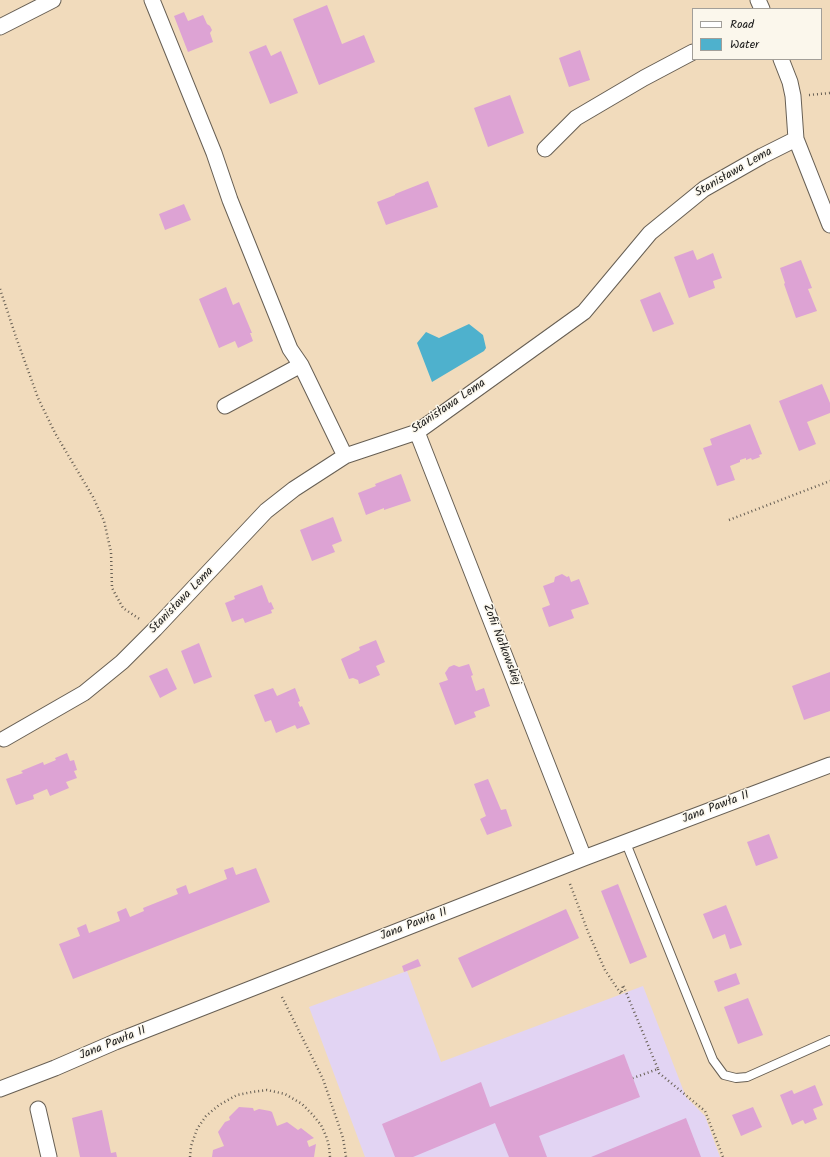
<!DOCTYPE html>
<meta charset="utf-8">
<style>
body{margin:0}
#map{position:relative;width:830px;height:1157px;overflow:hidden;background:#f1dbbc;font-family:Kalam,sans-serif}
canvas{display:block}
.legend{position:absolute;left:692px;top:8px;width:130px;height:52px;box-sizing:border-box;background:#fbf7ec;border:1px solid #a29f99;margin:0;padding:5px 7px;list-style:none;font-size:12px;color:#1c1c1c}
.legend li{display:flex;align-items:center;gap:8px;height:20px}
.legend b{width:20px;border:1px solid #a29f99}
</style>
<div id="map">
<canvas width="830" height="1157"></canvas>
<ul class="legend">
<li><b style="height:5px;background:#fff"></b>Road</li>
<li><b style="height:11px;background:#4eb1cd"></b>Water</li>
</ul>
</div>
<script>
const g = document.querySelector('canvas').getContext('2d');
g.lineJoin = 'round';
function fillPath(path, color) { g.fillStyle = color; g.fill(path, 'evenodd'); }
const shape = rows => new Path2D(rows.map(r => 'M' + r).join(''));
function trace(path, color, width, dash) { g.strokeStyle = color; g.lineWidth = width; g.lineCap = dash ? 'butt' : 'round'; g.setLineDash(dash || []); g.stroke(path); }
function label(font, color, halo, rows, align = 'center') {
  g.font = font + ' Kalam,sans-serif'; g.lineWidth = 3; g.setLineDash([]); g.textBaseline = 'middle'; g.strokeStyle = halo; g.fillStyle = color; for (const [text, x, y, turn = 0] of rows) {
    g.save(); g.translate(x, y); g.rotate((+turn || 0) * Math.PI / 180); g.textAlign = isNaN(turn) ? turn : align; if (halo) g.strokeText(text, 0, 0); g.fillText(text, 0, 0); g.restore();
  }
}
const built = shape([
 [407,971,441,1062,643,986,686,1097,705,1116,720,1157,365,1157,309,1007]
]);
const water = shape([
 [469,324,483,335,486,348,484,351,432,382,417,343,426,332,439,338]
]);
const building = shape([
 [327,5,342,44,364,35,375,62,319,85,293,19],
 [184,12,188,21,203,15,207,24,210,26,212,30,210,33,213,42,188,52,174,16],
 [266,45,271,56,281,51,298,93,270,104,249,52],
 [580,50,590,80,569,87,559,58],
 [510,95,524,133,488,147,474,108],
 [428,181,438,207,386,225,377,202,395,195,395,194],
 [184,204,191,220,165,230,159,214],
 [693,250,697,260,713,253,722,278,713,281,715,288,689,298,674,257],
 [801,260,812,288,808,289,817,311,796,318,784,284,785,283,780,268],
 [226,287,233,305,239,302,252,333,250,333,253,341,238,348,235,341,219,348,199,299],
 [660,292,674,324,653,332,640,300],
 [822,384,830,403,830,413,807,422,816,444,799,451,779,401],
 [750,424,762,454,759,455,760,457,752,460,751,458,746,460,746,458,740,460,740,462,730,466,735,480,717,486,703,448,712,445,710,439],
 [401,474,411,501,384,510,384,508,366,515,358,493,376,486,375,484],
 [333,517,342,541,332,545,335,552,312,561,300,530],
 [562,574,567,577,569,576,571,582,579,579,589,604,571,610,574,618,549,627,542,608,550,605,543,586,554,582,555,577],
 [262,585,269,603,271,602,274,609,271,610,272,613,245,623,243,618,232,622,225,603,235,599,234,596],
 [376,640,385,662,376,666,380,675,362,683,359,684,358,680,353,678,349,679,341,659,360,650,359,647],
 [199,643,212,677,194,684,181,651],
 [469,664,473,675,471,676,476,691,484,688,490,706,474,712,476,717,455,725,439,683,448,680,445,673,449,667,454,665,459,667],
 [167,668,177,689,160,698,149,676],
 [830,672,830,711,804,720,792,686],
 [273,688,277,696,295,688,300,701,298,702,300,707,302,706,310,724,297,729,295,725,276,733,271,720,265,722,254,695],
 [67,753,70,761,74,760,77,770,74,771,77,778,66,782,69,788,50,796,47,789,33,795,34,799,16,805,6,779,23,773,21,771,43,762,44,765,56,760,55,758],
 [488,779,501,810,506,809,512,826,487,835,480,819,486,816,474,784],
 [769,834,778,858,756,866,747,842],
 [233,867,236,875,256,868,270,902,73,979,59,944,80,936,77,928,86,924,89,933,120,921,117,912,126,908,130,917,144,911,143,908,178,894,176,889,186,885,189,894,227,879,224,870],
 [618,884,647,957,630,964,601,891],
 [726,905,742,945,730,949,725,934,713,939,703,914],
 [566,909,579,938,472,988,458,958],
 [418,959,421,966,404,972,402,966],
 [736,973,740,984,718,992,714,981],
 [748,998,763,1035,738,1044,724,1007],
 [624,1054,640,1097,539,1136,547,1157,509,1157,495,1123,413,1157,395,1157,382,1124,481,1082,490,1107],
 [815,1085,823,1105,813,1109,817,1119,805,1124,803,1120,792,1125,780,1095,792,1090,794,1094],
 [239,1107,253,1108,254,1111,259,1109,270,1111,272,1112,277,1126,287,1122,298,1130,301,1128,314,1138,307,1141,309,1147,316,1144,314,1157,212,1157,213,1150,224,1146,218,1132,225,1122,230,1120,229,1117],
 [753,1107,762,1127,741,1136,732,1115],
 [102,1110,111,1153,116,1152,117,1157,80,1157,72,1118],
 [686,1118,701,1157,591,1157]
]);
const path = shape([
 [809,95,830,93],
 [0,289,16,337,38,398,55,433,93,497,104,521,111,552,112,588,123,608,141,620],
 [729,520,830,481],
 [570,884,588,932,605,970,621,994,623,985,658,1069,633,1078],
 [282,997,323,1079,343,1138,346,1157],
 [658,1069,659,1073,705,1111,723,1157],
 [190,1157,191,1146,197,1129,206,1116,219,1105,237,1095,252,1092,267,1090,285,1094,302,1104,312,1114,321,1125,326,1136,329,1146,330,1157]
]);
const service = shape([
 [626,843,713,1060,724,1075,736,1078,747,1077,830,1040]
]);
const minor = shape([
 [152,0,214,153,230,200,290,349,301,365,345,456],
 [758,0,762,9],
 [0,27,53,0],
 [781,59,790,82,793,96,796,139,830,225],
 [545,149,576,118,644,78,693,52],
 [225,406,301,365],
 [417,432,584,858],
 [4,739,84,693,122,662,155,629,266,511,294,489,345,456,417,432,584,312,650,233,704,189,762,156,796,139],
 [0,1089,55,1068,115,1042,584,858,830,765],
 [38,1109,49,1157]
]);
const streetNames = [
 ["Stanisława Lema",734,173,-30],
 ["Stanisława Lema",449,407,-34],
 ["Stanisława Lema",182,601,-46],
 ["Zofii Nałkowskiej",501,645,69],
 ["Jana Pawła II",716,808,-21],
 ["Jana Pawła II",414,925,-21],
 ["Jana Pawła II",113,1044,-22]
];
fillPath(built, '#e2d4f3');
fillPath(water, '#4eb1cd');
fillPath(building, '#dda3d4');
trace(service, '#675f54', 10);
trace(minor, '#675f54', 17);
trace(path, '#675f54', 2.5, [1, 3]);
trace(service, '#fff', 8);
trace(minor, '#fff', 15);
label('12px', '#1c1c1c', '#fbf7ec', streetNames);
</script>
